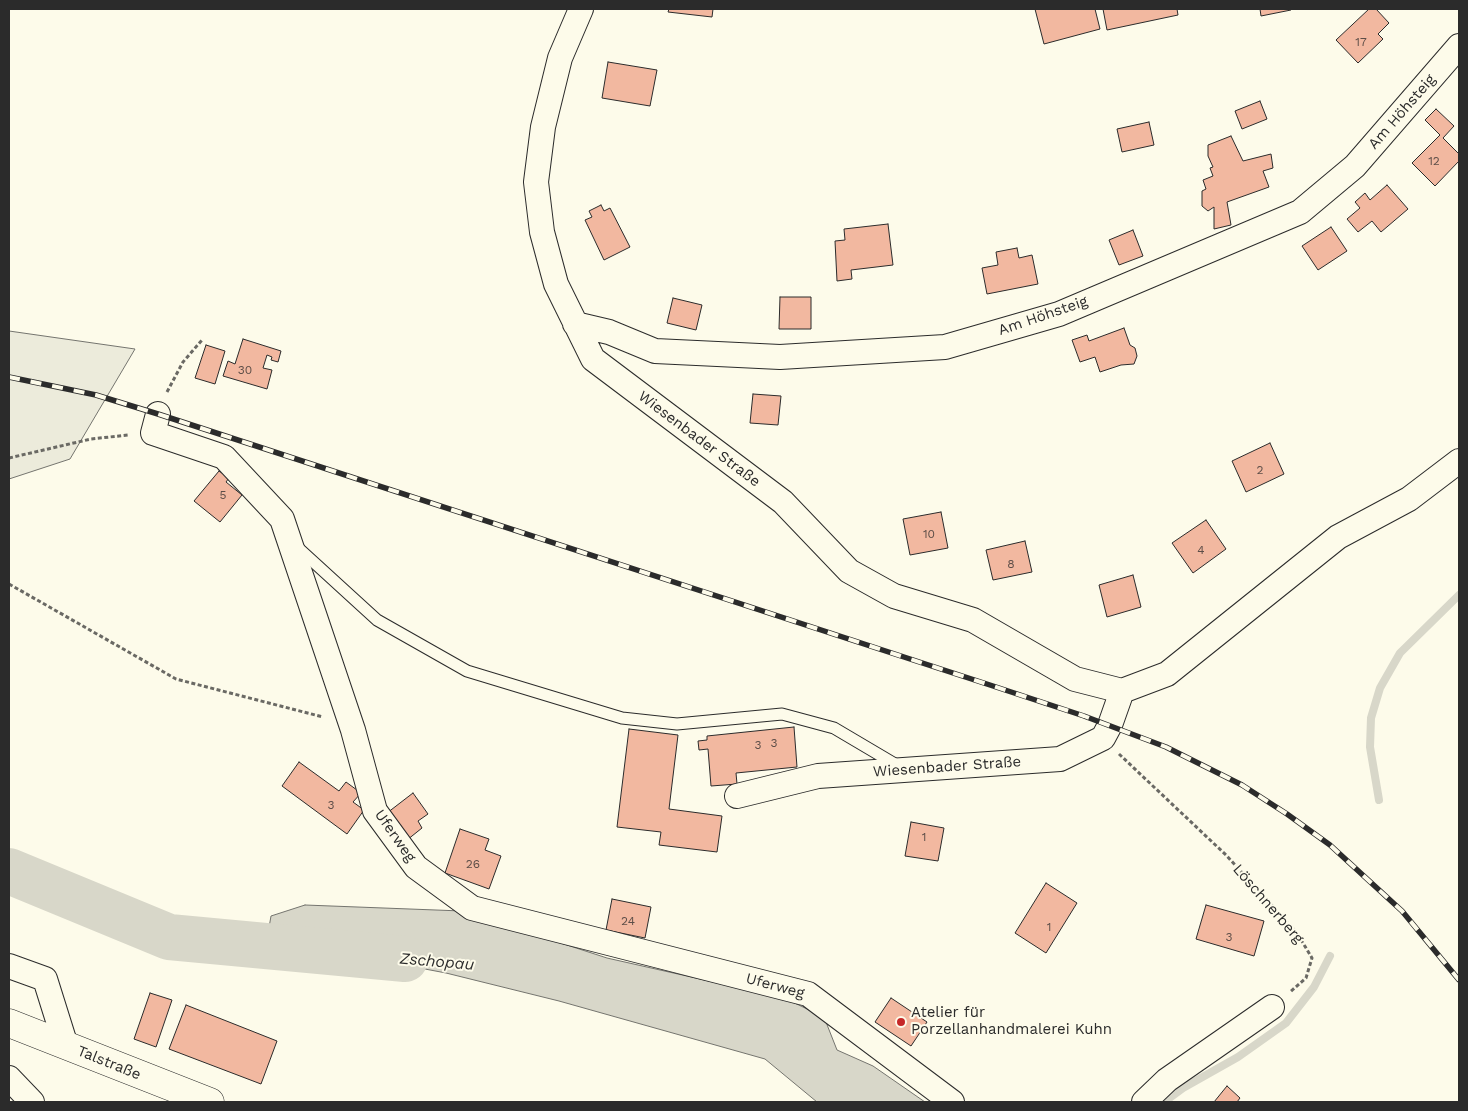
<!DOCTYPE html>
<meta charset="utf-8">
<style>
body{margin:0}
#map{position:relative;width:1468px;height:1111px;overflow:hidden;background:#fdfbea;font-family:"Work Sans",sans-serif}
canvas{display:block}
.frame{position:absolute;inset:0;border:10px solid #2b2b2b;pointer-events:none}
</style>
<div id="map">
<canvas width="1468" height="1111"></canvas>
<div class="frame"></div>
</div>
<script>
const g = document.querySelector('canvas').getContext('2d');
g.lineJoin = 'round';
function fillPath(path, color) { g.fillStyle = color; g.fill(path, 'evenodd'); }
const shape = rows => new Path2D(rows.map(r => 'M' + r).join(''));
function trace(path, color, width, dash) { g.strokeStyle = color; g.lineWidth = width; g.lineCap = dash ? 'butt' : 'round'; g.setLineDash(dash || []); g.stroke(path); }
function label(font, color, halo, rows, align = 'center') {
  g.font = font + ' "Work Sans",sans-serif'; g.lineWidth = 4; g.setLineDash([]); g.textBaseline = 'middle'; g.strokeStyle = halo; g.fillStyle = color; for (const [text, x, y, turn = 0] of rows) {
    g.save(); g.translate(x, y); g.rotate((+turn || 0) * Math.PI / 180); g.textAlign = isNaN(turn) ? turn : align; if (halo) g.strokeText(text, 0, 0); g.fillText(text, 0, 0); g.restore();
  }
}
const green = shape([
 [9,331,135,349,70,459,9,479,9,331]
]);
const water = shape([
 [305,905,462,911,607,958,784,998,824,1017,837,1050,873,1066,925,1102,817,1102,765,1059,559,1001,446,973,267,939,271,916,305,905]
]);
const stream = shape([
 [1379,800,1370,747,1371,718,1380,688,1400,653,1459,595],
 [1164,1102,1183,1088,1238,1057,1286,1023,1314,987,1330,956]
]);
const river = shape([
 [9,871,169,937,405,959]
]);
const building = shape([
 [669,9,713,9,712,17,668,12,669,9],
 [1035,9,1095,9,1100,29,1044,44,1035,9],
 [1103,9,1177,9,1178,15,1107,30,1103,9],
 [1260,9,1291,9,1291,10,1261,16,1260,9],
 [1369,9,1376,9,1389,23,1378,34,1383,39,1358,63,1336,40,1369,9],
 [608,62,657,70,650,106,602,98,608,62],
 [1260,101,1267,119,1242,129,1235,111,1260,101],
 [1436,109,1454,126,1443,138,1459,154,1459,161,1435,186,1412,163,1440,135,1425,120,1436,109],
 [1149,122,1154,145,1122,152,1117,129,1149,122],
 [1231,136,1243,161,1271,154,1273,168,1263,171,1269,187,1227,202,1231,225,1214,229,1214,207,1208,211,1202,206,1202,191,1206,189,1203,180,1213,176,1210,168,1213,167,1208,156,1208,145,1231,136],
 [1387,185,1408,209,1381,232,1372,221,1358,232,1347,219,1360,208,1355,202,1365,193,1370,200,1387,185],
 [601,205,604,211,610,208,630,247,604,260,585,220,592,217,589,211,601,205],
 [888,224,893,265,851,270,852,279,837,281,835,241,845,240,844,229,888,224],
 [1331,227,1347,251,1318,270,1302,246,1331,227],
 [1133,230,1143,256,1119,265,1109,240,1133,230],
 [1017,248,1019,258,1032,255,1038,284,987,294,982,268,998,265,996,252,1017,248],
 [780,297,811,297,811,329,779,329,780,297],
 [673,298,702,305,696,330,667,323,673,298],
 [1124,328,1130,345,1135,348,1137,356,1134,364,1121,365,1100,372,1095,357,1080,362,1072,340,1087,335,1089,341,1124,328],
 [243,339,281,351,278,362,271,360,272,357,267,355,263,368,272,370,267,389,223,376,228,361,235,364,243,339],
 [206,345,225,351,215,384,195,378,206,345],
 [753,394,781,396,778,425,750,423,753,394],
 [1270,443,1284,474,1246,492,1232,461,1270,443],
 [219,471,229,478,226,482,242,495,220,522,194,501,219,471],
 [941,512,948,548,910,555,903,519,941,512],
 [1206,520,1226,549,1193,573,1172,543,1206,520],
 [1025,541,1032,572,993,580,986,550,1025,541],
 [1133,575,1141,607,1107,617,1099,585,1133,575],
 [794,727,797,767,736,773,737,784,711,786,708,749,699,750,698,741,707,740,707,736,794,727],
 [629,729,678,735,669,809,722,816,717,852,659,845,661,832,617,827,629,729],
 [299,762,339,791,346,782,361,793,353,802,364,810,347,834,282,786,299,762],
 [413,793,428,814,418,821,422,828,407,840,387,813,413,793],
 [911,822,944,828,938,861,905,856,911,822],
 [460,829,489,839,485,850,501,856,489,889,445,873,460,829],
 [1046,883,1077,903,1046,953,1015,933,1046,883],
 [612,899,651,907,645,938,606,930,612,899],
 [1206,905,1264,921,1254,956,1196,939,1206,905],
 [150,993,172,1000,156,1047,134,1039,150,993],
 [891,998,927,1022,911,1046,875,1022,891,998],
 [186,1005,277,1041,261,1084,169,1049,186,1005],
 [1227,1086,1240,1098,1237,1102,1214,1102,1227,1086]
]);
const path = shape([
 [167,392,183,362,202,340],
 [9,458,91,439,128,435],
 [9,584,176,679,323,717],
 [1119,754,1226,855,1297,933,1312,958,1306,978,1290,992]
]);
const lane = shape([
 [296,546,377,620,467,671,622,718,677,724,782,714,834,728,900,767]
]);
const street = shape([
 [581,9,560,58,543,127,536,182,542,232,556,284,593,359,783,502,849,571,894,596,973,620,1075,679,1122,691,1167,674,1338,537,1409,499,1459,461],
 [575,324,609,332,655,351,780,357,945,347,1059,314,1300,212,1355,166,1459,46],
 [158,414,153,433,224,457,282,519,353,730,375,811,416,867,472,908,808,994,952,1102],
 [737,796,818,776,1060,759,1103,738,1110,725,1122,691],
 [9,966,45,979,66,1046],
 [9,1078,32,1102],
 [1144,1102,1167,1080,1272,1007]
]);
const secondary = shape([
 [9,1023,210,1102]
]);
const rail = shape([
 [9,377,96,395,158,414,993,686,1084,716,1166,747,1242,785,1287,814,1330,845,1402,911,1459,980]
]);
const markers = [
 [901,1022,5,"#c62828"]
];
const numberNames = [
 ["17",1361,42],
 ["12",1434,161],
 ["30",245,370],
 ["2",1260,470],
 ["5",223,495],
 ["10",929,534],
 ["4",1201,550],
 ["8",1011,564],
 ["3",774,743],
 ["3",758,745],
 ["3",331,805],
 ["1",924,837],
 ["26",473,864],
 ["24",628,921],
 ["1",1049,927],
 ["3",1229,937]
];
const streetNames = [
 ["Am Höhsteig",1402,112,-49],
 ["Am Höhsteig",1043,316,-19],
 ["Wiesenbader Straße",699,439,37],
 ["Wiesenbader Straße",947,767,-4],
 ["Uferweg",395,836,55],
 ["Löschnerberg",1268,904,49],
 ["Uferweg",775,986,15],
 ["Talstraße",109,1063,22]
];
const poiNames = [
 ["Atelier für",911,1013],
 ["Porzellanhandmalerei Kuhn",911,1030]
];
const waterNames = [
 ["Zschopau",437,962,5]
];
fillPath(green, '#ecebdb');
trace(green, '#74746e', 1);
fillPath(water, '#d8d7c9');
trace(water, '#74746e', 1);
trace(stream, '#d8d7c9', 8);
trace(river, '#d8d7c9', 46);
fillPath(building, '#f2b8a0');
trace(building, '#2b2b2b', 1);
trace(lane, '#2b2b2b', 13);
trace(street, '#2b2b2b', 26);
trace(secondary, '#2b2b2b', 29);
trace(path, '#6a6964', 3, [4, 2.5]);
trace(lane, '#fdfbea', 11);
trace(street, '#fdfbea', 24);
trace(secondary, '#fdfbea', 28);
trace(rail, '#2b2b2b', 5.5);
trace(rail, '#fdfbea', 4, [11]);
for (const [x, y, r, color] of markers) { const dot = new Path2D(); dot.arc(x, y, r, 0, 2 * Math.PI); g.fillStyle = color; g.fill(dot); trace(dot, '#fdfbea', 2); }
label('12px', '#5d4e48', null, numberNames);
label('15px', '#2b2b2b', '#fdfbea', streetNames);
label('15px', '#2b2b2b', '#fdfbea', poiNames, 'left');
label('italic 16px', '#2b2b2b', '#fdfbea', waterNames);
</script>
